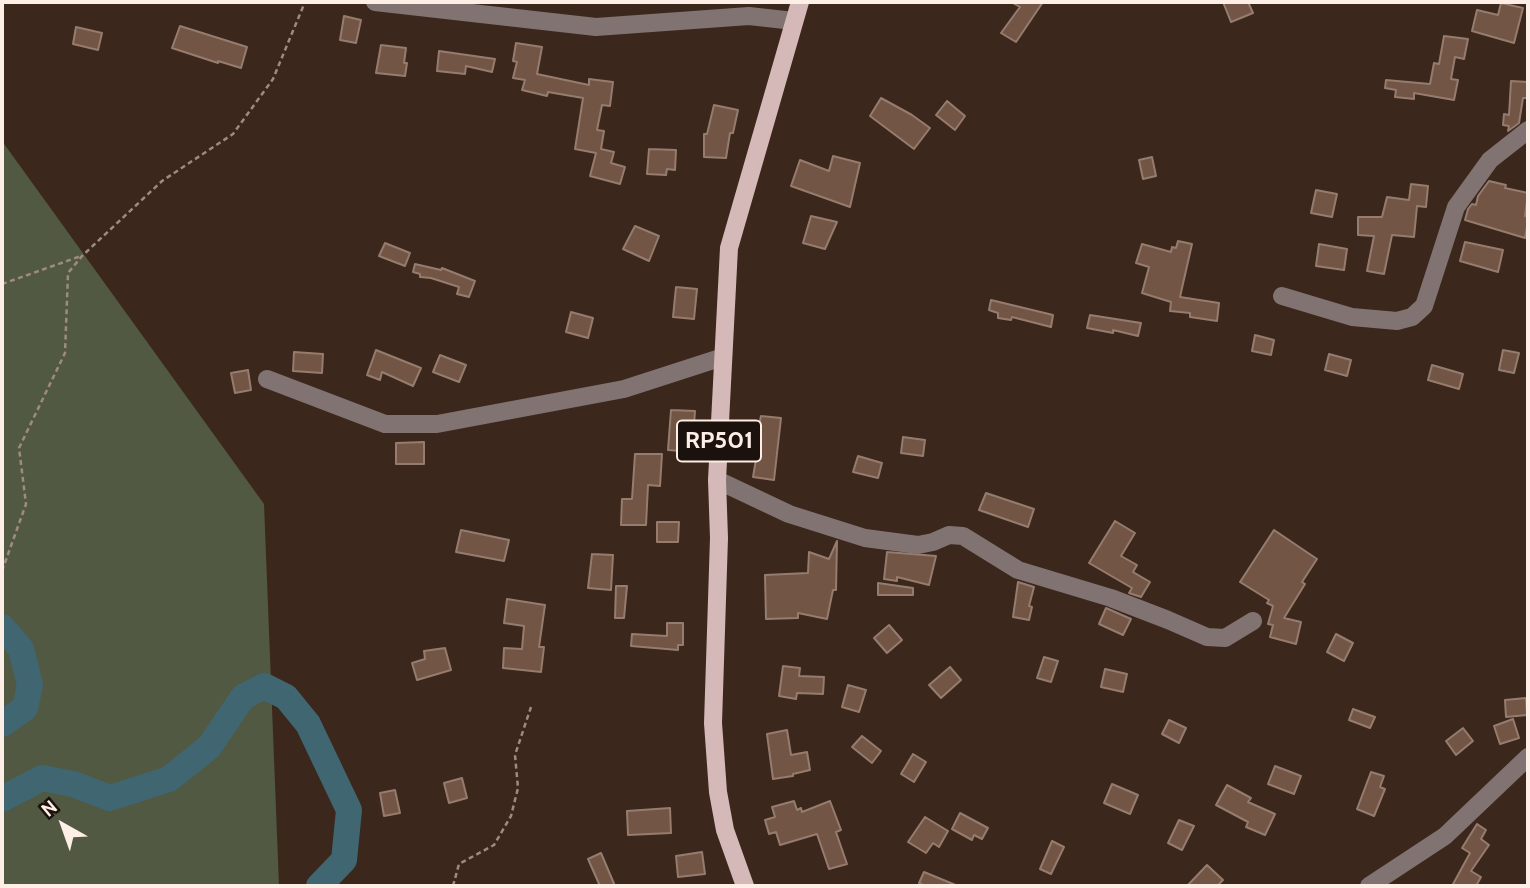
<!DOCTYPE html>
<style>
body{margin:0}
#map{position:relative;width:1530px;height:888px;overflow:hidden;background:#3b271b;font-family:Cabin,sans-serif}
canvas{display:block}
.frame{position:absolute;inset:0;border:4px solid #fdeee6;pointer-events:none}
.north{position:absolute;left:28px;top:790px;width:70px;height:70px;-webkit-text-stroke:5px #1c120d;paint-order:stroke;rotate:320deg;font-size:19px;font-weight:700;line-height:28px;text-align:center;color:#fdeee6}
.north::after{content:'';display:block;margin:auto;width:24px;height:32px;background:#fdeee6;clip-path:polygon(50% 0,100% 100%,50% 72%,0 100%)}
</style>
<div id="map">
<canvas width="1530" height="888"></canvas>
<div class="frame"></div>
<div class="north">N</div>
</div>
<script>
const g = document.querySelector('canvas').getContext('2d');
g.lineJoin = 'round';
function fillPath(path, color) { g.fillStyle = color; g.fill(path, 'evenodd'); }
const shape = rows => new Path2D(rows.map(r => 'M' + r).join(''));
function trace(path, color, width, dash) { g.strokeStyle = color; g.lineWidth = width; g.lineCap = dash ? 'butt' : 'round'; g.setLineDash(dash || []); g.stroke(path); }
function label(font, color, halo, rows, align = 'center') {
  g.font = font + ' Cabin,sans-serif'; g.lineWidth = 5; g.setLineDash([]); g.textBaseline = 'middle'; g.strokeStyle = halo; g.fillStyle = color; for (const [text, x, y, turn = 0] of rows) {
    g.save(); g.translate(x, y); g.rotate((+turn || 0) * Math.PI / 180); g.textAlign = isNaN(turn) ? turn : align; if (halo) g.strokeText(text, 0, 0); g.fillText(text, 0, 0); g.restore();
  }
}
const green = shape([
 [2,141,264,504,279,886,2,886]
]);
const river = shape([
 [2,627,21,649,30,685,25,708,2,724],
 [2,799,42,778,73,784,110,798,169,779,209,747,243,697,264,686,286,697,308,724,349,810,344,860,319,886]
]);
const building = shape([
 [1011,2,1043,2,1016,42,1001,33,1020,7,1011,2],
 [1223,2,1248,2,1253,13,1231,22,1223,2],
 [1501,3,1523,8,1514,43,1472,31,1477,10,1498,15,1501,3],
 [344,16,361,20,356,43,340,40,344,16],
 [180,26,247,47,241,68,218,61,218,63,172,48,180,26],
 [76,27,102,33,98,50,73,44,76,27],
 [1444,36,1468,39,1464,59,1455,57,1451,79,1458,80,1454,100,1414,93,1414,99,1395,97,1396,90,1385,88,1386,80,1430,84,1434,63,1439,64,1444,36],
 [516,43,542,47,537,74,589,85,589,79,613,82,610,106,602,105,597,130,604,131,601,149,614,152,611,163,625,167,620,184,590,176,596,153,575,149,583,98,548,92,547,96,522,90,525,80,513,78,517,62,513,61,516,43],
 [381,45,406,48,404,63,407,63,405,76,376,73,381,45],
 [439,51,495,59,492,72,466,66,465,74,437,71,439,51],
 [1511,81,1528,82,1528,98,1523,98,1519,123,1508,131,1509,126,1503,125,1504,114,1509,115,1511,81],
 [881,98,912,115,930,128,914,149,870,116,881,98],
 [947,101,965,116,955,130,936,115,947,101],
 [714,105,738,110,733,133,730,133,726,158,704,157,704,134,707,134,714,105],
 [649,149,676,150,675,170,667,169,666,175,647,174,649,149],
 [833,156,860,163,850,207,791,186,800,160,829,171,833,156],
 [1152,157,1156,176,1143,179,1139,160,1152,157],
 [1489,181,1506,185,1505,188,1528,193,1525,216,1528,217,1528,221,1525,238,1465,220,1468,209,1472,204,1476,205,1478,196,1489,181],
 [1411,184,1428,186,1426,207,1417,206,1414,237,1392,235,1384,274,1367,271,1374,236,1358,235,1358,217,1382,217,1387,197,1409,200,1411,184],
 [1316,190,1337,194,1332,217,1311,213,1316,190],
 [811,216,837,222,825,249,803,243,811,216],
 [635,226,659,236,649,261,623,249,635,226],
 [1178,241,1192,244,1180,297,1219,303,1217,321,1190,317,1190,313,1170,311,1171,302,1142,293,1149,267,1136,263,1142,244,1171,252,1172,247,1176,248,1178,241],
 [1465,242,1503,250,1498,272,1460,261,1465,242],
 [385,243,410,253,405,266,379,256,385,243],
 [1319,244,1347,249,1344,270,1316,266,1319,244],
 [415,264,441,270,442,268,475,281,469,297,457,294,459,287,431,278,420,277,420,274,413,272,415,264],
 [676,287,697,289,694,319,673,317,676,287],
 [991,300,1053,315,1051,327,1012,317,1011,320,998,318,998,313,989,310,991,300],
 [571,312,593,318,588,338,566,332,571,312],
 [1090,315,1141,323,1138,336,1113,330,1113,333,1087,328,1090,315],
 [1255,335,1274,340,1271,355,1252,351,1255,335],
 [376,350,421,368,413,386,382,372,380,380,367,375,376,350],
 [1503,350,1519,353,1514,373,1499,370,1503,350],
 [294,352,323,354,322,373,293,371,294,352],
 [1329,354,1351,360,1347,376,1325,370,1329,354],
 [440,355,466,365,459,382,433,372,440,355],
 [1432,365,1463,374,1459,389,1428,380,1432,365],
 [248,370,251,390,235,393,231,373,248,370],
 [671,410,695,411,692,452,668,450,671,410],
 [761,416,781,418,774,480,753,477,758,448,754,448,761,416],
 [903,437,925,440,923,456,901,453,903,437],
 [424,442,424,464,396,464,396,443,424,442],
 [635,454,662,454,660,486,648,485,646,525,621,525,622,499,632,499,635,454],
 [858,456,882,463,878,478,853,472,858,456],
 [986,493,1034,509,1028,527,979,510,986,493],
 [1115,521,1135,533,1121,556,1137,565,1133,572,1150,582,1141,597,1129,593,1132,588,1089,563,1115,521],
 [657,522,679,522,678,542,657,542,657,522],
 [461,530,509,540,504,561,456,552,461,530],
 [1274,530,1317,559,1302,582,1305,584,1284,618,1301,622,1296,644,1270,637,1273,625,1268,624,1273,606,1267,603,1269,600,1240,582,1274,530],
 [837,541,836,590,833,590,827,619,798,613,798,618,766,619,765,575,808,573,809,552,829,559,837,541],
 [887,552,936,556,929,585,897,577,897,581,884,579,887,552],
 [592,554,613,555,611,590,588,588,592,554],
 [1018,582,1034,587,1029,606,1032,607,1029,620,1013,617,1018,582],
 [878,583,913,588,913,595,878,595,878,583],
 [616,586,627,586,624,618,615,618,616,586],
 [507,599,545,605,539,647,544,647,541,672,503,668,504,648,522,649,524,626,504,623,507,599],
 [1106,608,1131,619,1123,635,1099,624,1106,608],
 [667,623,683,623,683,645,678,645,678,650,631,646,632,634,667,636,667,623],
 [889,625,902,640,887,653,874,638,889,625],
 [1336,634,1353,643,1344,661,1327,652,1336,634],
 [445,648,451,670,417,680,412,663,425,659,424,651,445,648],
 [1044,657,1058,661,1051,682,1037,678,1044,657],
 [783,666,800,668,799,676,824,677,823,694,797,693,796,699,779,696,783,666],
 [950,667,961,680,941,698,929,685,950,667],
 [1105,669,1127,674,1123,692,1101,687,1105,669],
 [848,685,866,690,859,712,842,707,848,685],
 [1526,698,1527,715,1506,717,1505,700,1526,698],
 [1353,709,1375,717,1370,728,1349,720,1353,709],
 [1513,719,1519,738,1500,744,1494,726,1513,719],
 [1169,720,1186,728,1179,743,1162,734,1169,720],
 [1463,728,1473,741,1456,755,1446,741,1463,728],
 [787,730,791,755,807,752,810,770,793,774,793,776,773,779,767,734,787,730],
 [862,736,881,751,872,763,852,747,862,736],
 [913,754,926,762,914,782,901,774,913,754],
 [1275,766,1301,776,1294,794,1268,784,1275,766],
 [1371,772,1384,776,1380,787,1385,789,1374,816,1357,809,1371,772],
 [462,778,467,798,449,803,444,783,462,778],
 [1112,784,1138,795,1130,814,1104,803,1112,784],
 [1227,785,1251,798,1248,802,1275,814,1265,835,1246,827,1248,822,1216,805,1227,785],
 [395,790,400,813,384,816,380,793,395,790],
 [794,801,797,810,801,808,802,812,830,801,841,830,836,832,847,864,829,869,817,834,780,845,776,832,769,834,765,820,775,817,772,807,794,801],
 [670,808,671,833,628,835,627,811,670,808],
 [960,813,988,828,982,839,974,835,972,840,952,829,960,813],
 [925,817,948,831,939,847,933,843,926,853,908,842,925,817],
 [1179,820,1194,826,1182,850,1168,843,1179,820],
 [1477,824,1486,830,1481,839,1489,845,1471,871,1481,877,1476,886,1452,886,1470,853,1462,848,1477,824],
 [1052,841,1064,847,1051,874,1040,869,1052,841],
 [702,852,705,874,678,877,676,856,702,852],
 [601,853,615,886,600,886,588,859,601,853],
 [1207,865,1223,880,1217,886,1187,886,1207,865],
 [924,872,958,886,925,886,919,883,924,872]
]);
const path = shape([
 [2,284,81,256],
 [2,571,26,504,19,448,65,353,68,273,82,256,162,181,233,134,273,79,305,2],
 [453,886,459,864,494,845,511,816,518,788,515,755,531,707]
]);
const minor = shape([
 [375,2,596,27,749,16,794,21],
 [1282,296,1352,317,1397,321,1412,317,1424,306,1456,207,1490,160,1528,130],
 [267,379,385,424,437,424,624,389,723,357],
 [717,480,789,514,865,538,918,545,933,542,949,535,963,536,1018,570,1111,598,1168,620,1207,637,1225,638,1253,621],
 [1369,886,1445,836,1528,757]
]);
const major = shape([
 [745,886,725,830,718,792,713,723,719,538,717,480,729,248,800,2]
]);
const shields = [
 [719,441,84]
];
const shieldNames = [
 ["RP501",719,441]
];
fillPath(green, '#515943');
trace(river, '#406672', 26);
fillPath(building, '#725544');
trace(building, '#957c6e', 2);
trace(path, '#9d8b82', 2.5, [5, 3.5]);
trace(minor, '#807372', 18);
trace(major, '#d5b9b8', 18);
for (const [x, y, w] of shields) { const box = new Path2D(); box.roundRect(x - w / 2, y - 20.5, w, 41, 5); g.fillStyle = '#1c120d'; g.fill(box); trace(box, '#fdeee6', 2); }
label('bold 24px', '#fdeee6', null, shieldNames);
</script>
